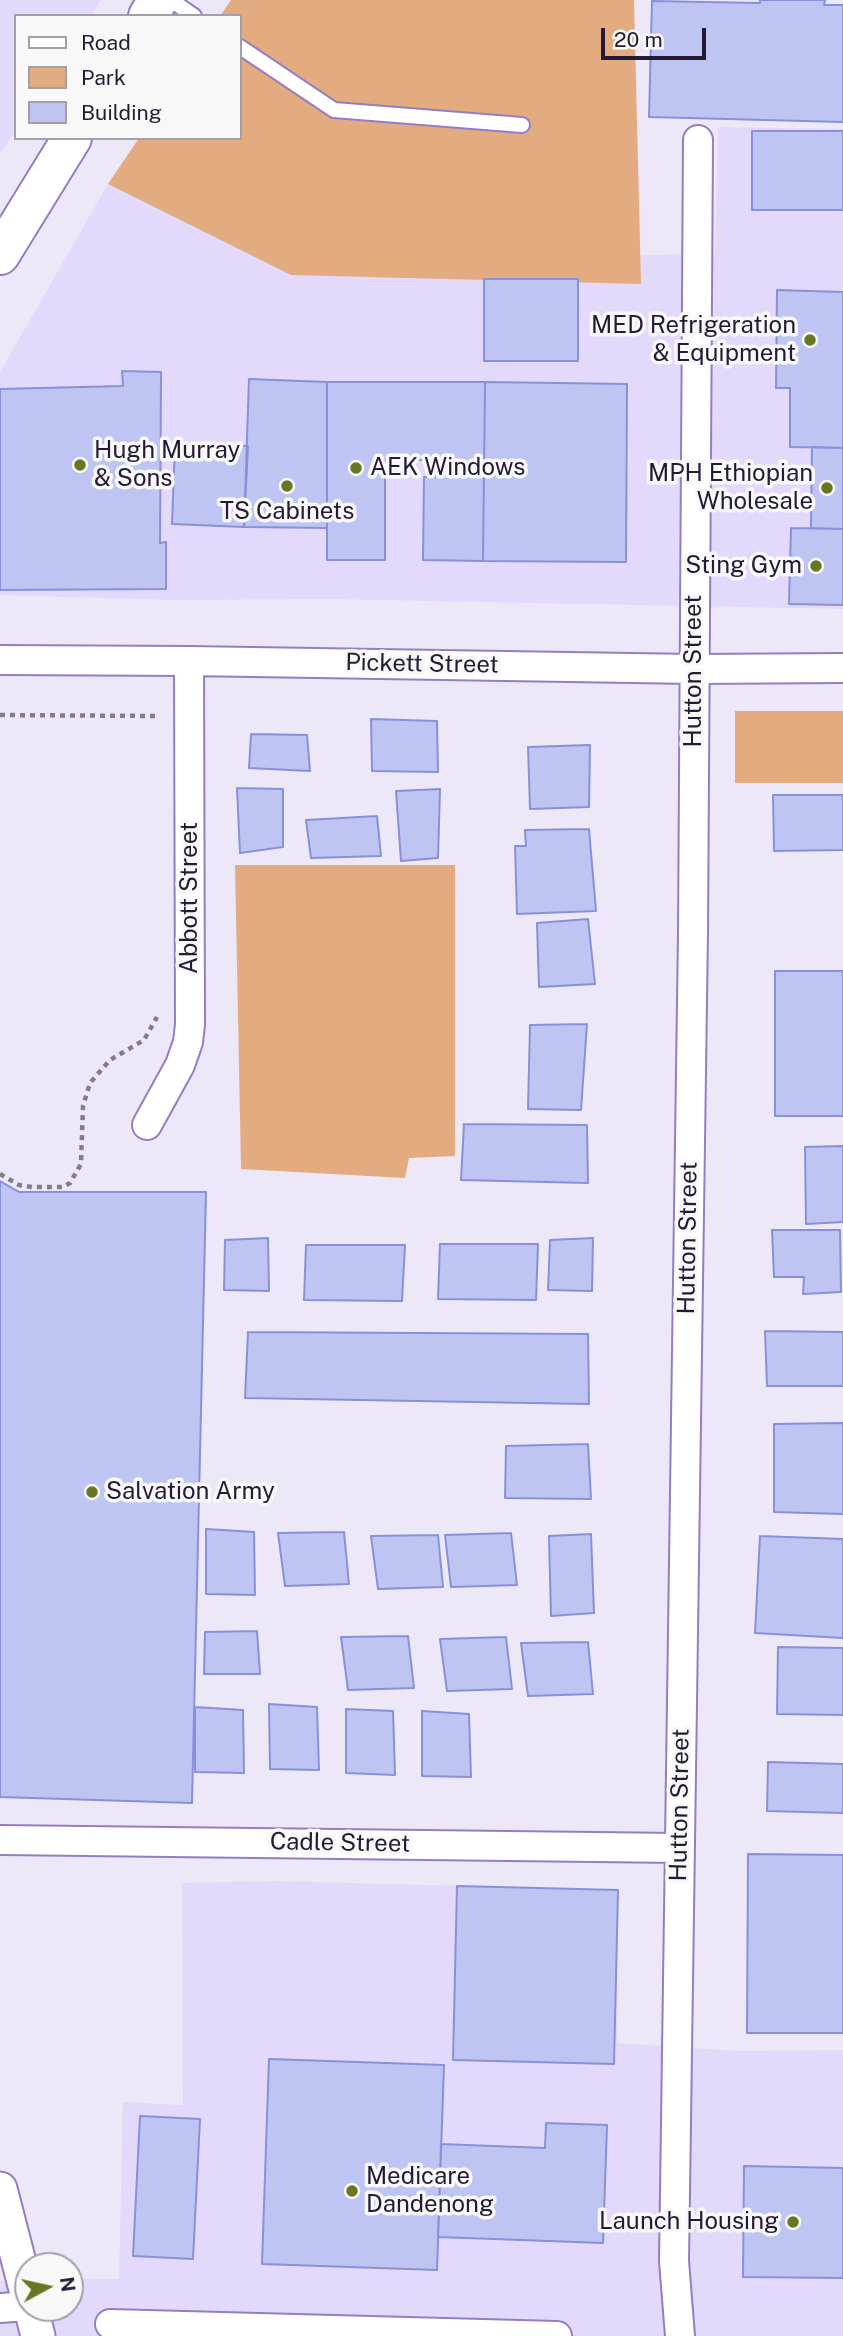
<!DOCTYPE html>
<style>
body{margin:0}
#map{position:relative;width:843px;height:2336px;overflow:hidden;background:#ede8f8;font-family:"Public Sans",sans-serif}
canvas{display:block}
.legend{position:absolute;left:14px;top:14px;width:228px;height:126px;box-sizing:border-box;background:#f8f8f8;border:2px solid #a39faa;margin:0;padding:9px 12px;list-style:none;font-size:21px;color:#241a36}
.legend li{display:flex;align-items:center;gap:14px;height:35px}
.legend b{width:35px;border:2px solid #a39faa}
.north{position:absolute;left:14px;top:2252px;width:70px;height:70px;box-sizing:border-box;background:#f8f8f8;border:2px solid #a39faa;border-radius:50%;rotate:82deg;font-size:19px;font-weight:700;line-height:28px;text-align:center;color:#241a36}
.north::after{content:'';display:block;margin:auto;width:24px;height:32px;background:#677623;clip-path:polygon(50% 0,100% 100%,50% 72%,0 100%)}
.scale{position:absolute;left:601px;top:28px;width:105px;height:32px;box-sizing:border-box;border:4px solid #241a36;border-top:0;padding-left:9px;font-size:21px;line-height:24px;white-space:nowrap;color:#241a36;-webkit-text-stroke:5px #f8f8f8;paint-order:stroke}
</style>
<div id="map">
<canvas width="843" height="2336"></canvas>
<ul class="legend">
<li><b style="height:9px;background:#fff"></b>Road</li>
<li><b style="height:19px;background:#e3ac80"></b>Park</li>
<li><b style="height:19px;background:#bfc5f3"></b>Building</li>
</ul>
<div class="north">N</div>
<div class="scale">20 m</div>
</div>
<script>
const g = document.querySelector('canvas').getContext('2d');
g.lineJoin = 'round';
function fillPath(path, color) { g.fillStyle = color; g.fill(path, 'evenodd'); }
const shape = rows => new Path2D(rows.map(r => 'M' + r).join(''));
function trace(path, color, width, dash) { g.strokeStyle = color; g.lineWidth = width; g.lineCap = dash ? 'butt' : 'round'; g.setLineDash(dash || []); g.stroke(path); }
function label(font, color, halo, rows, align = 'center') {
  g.font = font + ' "Public Sans",sans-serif'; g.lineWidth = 7; g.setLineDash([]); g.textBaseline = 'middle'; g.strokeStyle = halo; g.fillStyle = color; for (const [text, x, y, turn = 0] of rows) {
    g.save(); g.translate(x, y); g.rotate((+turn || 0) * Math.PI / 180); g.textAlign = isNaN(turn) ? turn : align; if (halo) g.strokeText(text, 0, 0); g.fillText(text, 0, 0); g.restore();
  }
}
const built = shape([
 [0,0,101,0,91,16,16,16,16,130,0,154],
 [718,127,843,129,843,609,329,599,173,600,0,595,0,372,108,184,294,261,715,254],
 [275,1881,618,1890,617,2043,737,2051,843,2050,843,2336,0,2336,0,2281,28,2280,28,2308,70,2308,70,2279,119,2279,123,2102,183,2105,182,1883]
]);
const green = shape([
 [231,0,634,0,641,284,291,275,108,184,139,138,240,138,240,16,220,16],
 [735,711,843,711,843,783,735,783],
 [235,865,455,865,455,1156,409,1158,405,1178,241,1169]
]);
const building = shape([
 [760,0,825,0,824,5,843,5,843,122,649,117,652,1,760,3,760,0],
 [752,131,843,131,843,210,752,210,752,131],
 [484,279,578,279,578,361,484,361,484,279],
 [777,290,843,292,843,448,790,447,790,388,776,388,777,290],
 [122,371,161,372,160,543,166,542,166,589,0,590,0,389,123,386,122,371],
 [249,379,327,382,327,528,244,527,249,379],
 [327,382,485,382,483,561,423,560,424,477,435,477,435,460,385,460,385,560,327,560,327,382],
 [485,382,627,384,626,562,483,561,485,382],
 [175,443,248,446,244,527,172,524,175,443],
 [812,447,843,448,843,529,811,528,812,447],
 [791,528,843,529,843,605,789,604,791,528],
 [371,719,437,721,438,772,372,771,371,719],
 [251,734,307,735,310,771,249,768,251,734],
 [590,745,589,807,530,809,528,747,590,745],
 [237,788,283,789,283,847,240,853,237,788],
 [440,789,438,858,401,861,396,791,440,789],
 [773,795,843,795,843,850,774,851,773,795],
 [377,816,381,856,311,858,306,820,377,816],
 [589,829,596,911,517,914,515,846,526,846,525,830,589,829],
 [588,919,595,984,539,987,537,923,588,919],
 [775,971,843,971,843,1116,775,1116,775,971],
 [587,1024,581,1110,528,1109,530,1025,587,1024],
 [464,1124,587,1125,588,1183,461,1180,464,1124],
 [843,1146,843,1222,806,1224,805,1147,843,1146],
 [0,1181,19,1192,206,1192,192,1803,0,1797,0,1181],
 [772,1230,840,1230,841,1292,803,1294,804,1277,774,1277,772,1230],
 [268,1238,269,1291,224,1290,225,1240,268,1238],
 [593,1238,592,1291,548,1290,550,1240,593,1238],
 [440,1244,538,1244,536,1300,438,1299,440,1244],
 [306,1245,405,1245,402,1301,304,1300,306,1245],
 [765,1331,843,1332,843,1386,767,1386,765,1331],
 [248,1332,588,1334,589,1404,245,1398,248,1332],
 [843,1423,843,1514,774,1512,774,1424,843,1423],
 [588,1444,591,1499,505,1498,506,1446,588,1444],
 [206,1529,254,1532,255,1595,206,1594,206,1529],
 [344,1532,349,1584,285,1586,278,1533,344,1532],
 [511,1533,517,1585,451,1587,445,1535,511,1533],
 [591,1534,594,1613,551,1616,549,1536,591,1534],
 [438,1535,443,1587,378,1589,371,1536,438,1535],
 [760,1536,843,1539,843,1638,755,1633,760,1536],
 [257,1631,260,1674,204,1674,205,1632,257,1631],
 [408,1636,414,1688,348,1690,341,1637,408,1636],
 [506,1637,512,1689,447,1691,440,1639,506,1637],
 [588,1642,593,1694,528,1696,521,1643,588,1642],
 [778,1647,843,1648,843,1715,777,1714,778,1647],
 [269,1704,317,1707,319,1770,270,1769,269,1704],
 [195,1707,243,1710,244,1773,195,1772,195,1707],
 [346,1709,393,1711,395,1775,346,1773,346,1709],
 [422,1711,469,1714,471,1777,422,1776,422,1711],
 [768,1762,843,1764,843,1813,767,1811,768,1762],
 [748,1854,843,1855,843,2033,747,2033,748,1854],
 [457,1886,618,1890,614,2064,453,2060,457,1886],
 [269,2059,444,2065,437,2270,262,2264,269,2059],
 [140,2116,200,2119,193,2259,133,2256,140,2116],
 [546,2123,607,2125,603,2243,438,2237,441,2144,545,2148,546,2123],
 [744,2166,843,2168,843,2278,743,2277,744,2166]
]);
const path = shape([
 [0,715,158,716],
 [0,1174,19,1185,32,1187,63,1187,70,1183,81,1164,83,1106,90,1083,110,1060,144,1040,157,1017]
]);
const service = shape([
 [171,0,194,16],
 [240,47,334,110,522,125]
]);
const minor = shape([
 [0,660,189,661,695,669,843,668],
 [147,1125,180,1065,188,1042,190,1025,189,661],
 [0,1840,679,1848],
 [0,2308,28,2306],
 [110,2324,557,2336],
 [680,2336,674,2261,693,932,698,140]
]);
const tertiary = shape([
 [0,2189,28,2297],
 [31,2308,38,2336]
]);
const secondary = shape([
 [148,16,158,0],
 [0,255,72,138]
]);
const markers = [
 [810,340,7,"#677623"],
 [80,465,7,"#677623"],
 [356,468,7,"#677623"],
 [287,486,7,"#677623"],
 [827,488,7,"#677623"],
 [816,566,7,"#677623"],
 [92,1492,7,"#677623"],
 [352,2191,7,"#677623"],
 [793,2222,7,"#677623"]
];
const poiNames = [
 ["MED Refrigeration",796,326],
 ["& Equipment",796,354],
 ["Hugh Murray",94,451,"left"],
 ["& Sons",94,479,"left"],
 ["AEK Windows",370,468,"left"],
 ["MPH Ethiopian",813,474],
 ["Wholesale",813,502],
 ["TS Cabinets",287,512,"center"],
 ["Sting Gym",802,566],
 ["Salvation Army",106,1492,"left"],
 ["Medicare",366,2177,"left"],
 ["Dandenong",366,2205,"left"],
 ["Launch Housing",779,2222]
];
const streetNames = [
 ["Pickett Street",422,664,1],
 ["Hutton Street",694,671,-90],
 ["Abbott Street",190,898,-90],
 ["Hutton Street",688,1238,-89],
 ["Hutton Street",680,1805,-89],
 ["Cadle Street",340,1843,1]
];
fillPath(built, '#e3d9fb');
fillPath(green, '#e3ac80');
fillPath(building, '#bfc5f3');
trace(building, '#8990d9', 2);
trace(service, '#957dc4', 18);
trace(minor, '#957dc4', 32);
trace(tertiary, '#957dc4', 37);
trace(secondary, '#957dc4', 42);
trace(path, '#837b92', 4.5, [5, 5]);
trace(service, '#fff', 14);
trace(minor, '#fff', 28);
trace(tertiary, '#fff', 33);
trace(secondary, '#fff', 38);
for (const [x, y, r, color] of markers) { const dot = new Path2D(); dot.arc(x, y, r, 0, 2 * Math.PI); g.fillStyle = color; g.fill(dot); trace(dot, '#f8f8f8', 2.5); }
label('24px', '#241a36', '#f8f8f8', poiNames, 'right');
label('24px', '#241a36', '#f8f8f8', streetNames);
</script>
